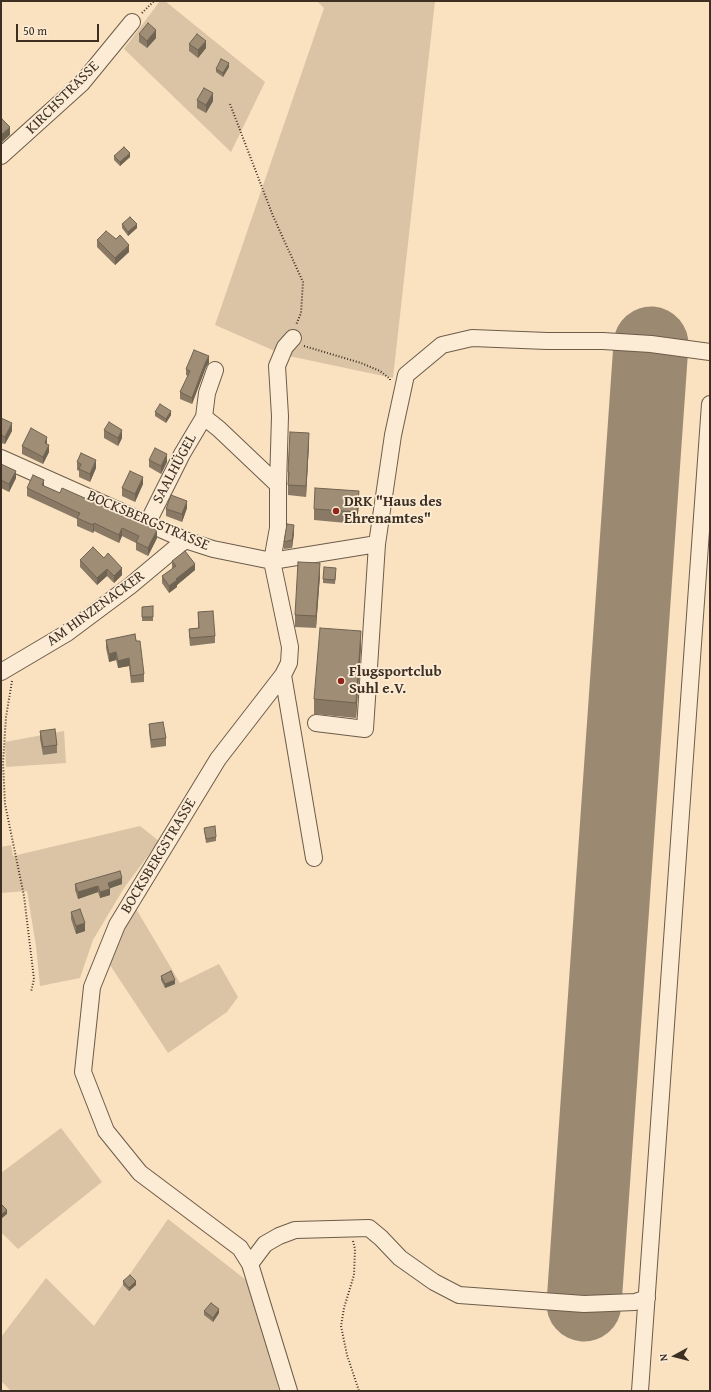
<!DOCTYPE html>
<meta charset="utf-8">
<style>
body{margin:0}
#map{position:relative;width:711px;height:1392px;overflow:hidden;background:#fae2c0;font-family:"Gentium Book Plus",serif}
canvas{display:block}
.frame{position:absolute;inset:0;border:2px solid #3d3023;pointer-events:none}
.north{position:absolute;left:655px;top:1336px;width:40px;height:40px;-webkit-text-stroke:3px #fcecd6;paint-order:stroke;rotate:263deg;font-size:11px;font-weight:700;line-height:16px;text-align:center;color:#3d3023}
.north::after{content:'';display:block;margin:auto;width:14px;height:18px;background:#3d3023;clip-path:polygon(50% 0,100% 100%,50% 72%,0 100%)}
.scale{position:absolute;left:16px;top:24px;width:83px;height:18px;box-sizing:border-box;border:2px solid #3d3023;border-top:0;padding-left:5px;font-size:12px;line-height:14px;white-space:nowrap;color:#3d3023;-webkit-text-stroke:3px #fcecd6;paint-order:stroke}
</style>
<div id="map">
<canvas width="711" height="1392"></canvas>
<div class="frame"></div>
<div class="north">N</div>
<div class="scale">50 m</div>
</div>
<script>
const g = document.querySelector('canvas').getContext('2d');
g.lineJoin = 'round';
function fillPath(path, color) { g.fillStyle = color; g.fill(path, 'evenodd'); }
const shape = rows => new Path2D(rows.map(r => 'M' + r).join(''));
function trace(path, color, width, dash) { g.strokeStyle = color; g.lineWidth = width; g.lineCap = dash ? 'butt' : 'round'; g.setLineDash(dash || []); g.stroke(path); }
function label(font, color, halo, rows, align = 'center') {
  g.font = font + ' "Gentium Book Plus",serif'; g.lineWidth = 3.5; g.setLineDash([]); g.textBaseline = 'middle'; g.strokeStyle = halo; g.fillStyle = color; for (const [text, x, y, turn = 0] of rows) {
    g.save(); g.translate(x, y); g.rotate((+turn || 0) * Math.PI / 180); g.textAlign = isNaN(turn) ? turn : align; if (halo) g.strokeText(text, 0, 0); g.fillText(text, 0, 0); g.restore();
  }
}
const green = shape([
 [160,1,165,1,265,82,231,152,124,49],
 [317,1,435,1,393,378,284,355,215,325,324,8],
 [64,731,66,763,6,767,5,742],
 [140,826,159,841,124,888,93,940,80,978,40,986,36,946,27,891,1,893,1,847,11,845,13,856],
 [135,907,180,983,219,964,238,997,227,1012,168,1053,108,962],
 [61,1128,102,1182,18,1249,1,1232,1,1173],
 [168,1219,246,1280,260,1318,279,1391,11,1391,1,1381,1,1337,46,1278,94,1326]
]);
const runway = shape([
 [584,1304,651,344]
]);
const path = shape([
 [142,13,154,1],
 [230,104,273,216,303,282,301,313,296,325],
 [304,346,361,363,380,371,390,379,390,382],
 [12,681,6,717,3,763,5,804,24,896,34,979,31,992],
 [353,1241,355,1249,354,1275,344,1308,341,1326,347,1355,359,1391]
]);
const minor = shape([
 [1,156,82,83,132,22],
 [215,370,207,393,204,417,219,429,278,485,278,528,272,561,377,544,365,729,316,723],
 [1,458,185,540,213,549,272,561,290,647,289,663,283,675,218,759,117,925,92,987,83,1072,106,1131,140,1173,240,1248,250,1264,254,1277,289,1391],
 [278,485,280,416,277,366,285,347,293,338],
 [148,522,182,454,204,417],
 [377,544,393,435,406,375,442,345,472,338,547,341,603,341,651,344,710,352],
 [1,672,67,633,130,586,185,540],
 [283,675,314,858],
 [250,1264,265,1244,279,1236,295,1230,369,1228,381,1238,400,1258,434,1282,459,1295,584,1304,635,1302,647,1298],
 [640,1391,710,404]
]);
const wall = shape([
 [139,34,156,38,147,48,139,42],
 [189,44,206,48,198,58,189,51],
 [229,67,223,77,216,72,216,69],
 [197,100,213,101,206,113,197,108],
 [114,156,130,157,120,166,114,160],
 [122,224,137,228,128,236,122,228],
 [97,240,129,252,115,265,97,247],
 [209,363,206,367,192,404,180,399,180,392,188,376,186,375,186,369],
 [155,412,171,415,166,423,155,416],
 [1,418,12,431,5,444,1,443],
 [104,430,122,438,118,446,104,438],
 [309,443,306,497,288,495,288,472],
 [47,444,49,452,43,464,22,454,22,446],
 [149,460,167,462,161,474,149,467],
 [77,462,96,468,90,482,79,477,79,471,77,470],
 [1,464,16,478,9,492,1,488],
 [143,484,135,502,122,496,122,488],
 [44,486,157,538,148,556,136,550,136,543,122,536,119,543,94,531,93,533,77,526,77,519,27,496,27,488],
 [359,503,357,524,314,520,314,509],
 [187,508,182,522,166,516,166,509],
 [294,533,292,548,284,549,284,542],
 [104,558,122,575,114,583,107,576,97,585,80,567,80,560],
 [172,561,195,570,177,585,177,587,169,593,162,583,162,576,173,569,172,568],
 [336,572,335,584,323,583,323,579],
 [320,575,316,628,295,627,295,615],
 [153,606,153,621,142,621,142,607],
 [198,612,215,636,215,643,190,646,189,636,189,629,198,628],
 [135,634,144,674,144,682,131,683,129,666,118,668,116,660,109,662,106,648,106,640],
 [361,647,356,718,314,714,314,699],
 [149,724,166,738,166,746,151,748,149,732],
 [40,731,57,745,57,753,43,755,40,739],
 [204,828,216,837,216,841,206,843],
 [75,884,122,884,110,888,110,895,100,898,98,892,78,899,75,890],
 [71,912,85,931,76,934,71,919],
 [161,976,175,984,165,988,161,980],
 [123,1281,136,1285,129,1291,123,1285],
 [204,1311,219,1313,213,1322,204,1315]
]);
const shadedWall = shape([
 [156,30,156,38,147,48,147,41],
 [206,41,206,48,198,58,198,50],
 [229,63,229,67,223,77,223,73],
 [213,93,213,101,206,113,206,105],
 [10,127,10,135,1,143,1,135],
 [130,153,130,157,120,166,120,162],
 [137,224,137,228,128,236,128,232],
 [129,245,129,252,115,265,115,258],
 [209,356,209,363,206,367,192,404,192,398,206,361],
 [171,411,171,415,166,423,166,419],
 [12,423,12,431,5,444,5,437],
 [122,430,122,438,118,446,118,438],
 [309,433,309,443,306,497,306,486],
 [47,437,47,445,45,443],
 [49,445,49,452,43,464,43,457],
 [167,454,167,462,161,474,161,466],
 [96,460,96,468,90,482,90,474],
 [16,471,16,478,9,492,9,484],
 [143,477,143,484,135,502,135,494],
 [44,480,44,488,42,485],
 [359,491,359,503,357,524,357,512],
 [187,501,187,508,182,522,182,514],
 [94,523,94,531,93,533,93,525],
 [294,525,294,533,292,548,292,540],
 [122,528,122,536,119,543,119,535],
 [157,530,157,538,148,556,148,548],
 [320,563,320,575,316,628,316,616],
 [195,564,195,570,177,585,177,587,169,593,169,586,176,579],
 [122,568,122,575,114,583,114,576],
 [107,569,107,576,97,585,97,578],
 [361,631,361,647,356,718,356,703],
 [116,652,116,660,109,662,109,654],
 [129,658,129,666,118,668,118,661],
 [122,878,122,884,108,889,108,883],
 [98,886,98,892,78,899,78,892],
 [110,889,110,895,100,898,100,892],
 [85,923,85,931,76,934,76,926],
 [175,980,175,984,165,988,165,984],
 [7,1210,7,1214,1,1219,1,1215],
 [136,1281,136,1285,129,1291,129,1288],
 [219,1309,219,1313,213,1322,213,1318]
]);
const building = shape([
 [148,23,156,30,147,41,139,34,148,23],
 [197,34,206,41,198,50,189,44,197,34],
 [221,59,229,63,223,73,216,69,221,59],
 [204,88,213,93,206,105,197,100,204,88],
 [2,119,10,127,1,135,1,120,2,119],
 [124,147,130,153,120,162,114,156,124,147],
 [130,217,137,224,128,232,122,224,130,217],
 [106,231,116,239,120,235,129,245,115,258,97,240,106,231],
 [194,350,209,356,206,361,192,398,180,392,190,371,186,369,194,350],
 [160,404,171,411,166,419,155,412,160,404],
 [1,418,12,423,5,437,1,435,1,418],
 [109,422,122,430,118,438,104,430,109,422],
 [31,428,47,437,45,443,49,445,43,457,22,446,31,428],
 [290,432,309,433,306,486,288,485,289,472,288,472,290,432],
 [155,448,167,454,161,466,149,460,155,448],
 [81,453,96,460,90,474,79,469,81,464,77,462,81,453],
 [1,464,16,471,9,484,1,480,1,464],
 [130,471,143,477,135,494,122,488,130,471],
 [33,475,44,480,42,485,60,493,62,488,157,530,148,548,136,542,139,536,122,528,119,535,94,523,93,525,77,518,80,513,77,512,27,488,33,475],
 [315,488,359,491,357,512,314,509,315,488],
 [171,495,187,501,182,514,166,509,171,495],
 [287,524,294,525,292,540,284,542,287,524],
 [93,547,104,558,108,553,122,568,114,576,107,569,97,578,80,560,93,547],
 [185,551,195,564,176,579,177,580,169,586,162,576,176,566,172,561,185,551],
 [298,562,320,563,316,616,295,615,298,562],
 [324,567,336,568,335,580,323,579,324,567],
 [153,606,153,617,142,617,142,607,153,606],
 [213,611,215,636,190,638,189,629,199,628,198,612,213,611],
 [320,628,361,631,356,703,314,699,320,628],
 [135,634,136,641,140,641,144,674,131,676,129,658,118,661,116,652,109,654,106,640,135,634],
 [163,722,166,738,151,740,149,724,163,722],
 [55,729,57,745,43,747,40,731,55,729],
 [215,826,216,837,206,839,204,828,215,826],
 [120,871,122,878,108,883,110,889,100,892,98,886,78,892,75,884,120,871],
 [80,909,85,923,76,926,71,912,80,909],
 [171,971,175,980,165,984,161,976,171,971],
 [1,1204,7,1210,1,1215,1,1204],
 [130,1275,136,1281,129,1288,123,1281,130,1275],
 [211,1303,219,1309,213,1318,204,1311,211,1303]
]);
const markers = [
 [336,511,4,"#8f2418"],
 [341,681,4,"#8f2418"]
];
const streetNames = [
 ["KIRCHSTRASSE",63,98,-45],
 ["SAALHÜGEL",175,469,-62],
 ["BOCKSBERGSTRASSE",148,521,23],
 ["AM HINZENACKER",96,609,-36],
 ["BOCKSBERGSTRASSE",159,856,-59]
];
const poiNames = [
 ["DRK \"Haus des",344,502],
 ["Ehrenamtes\"",344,519],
 ["Flugsportclub",349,672],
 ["Suhl e.V.",349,689]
];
fillPath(green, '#dac4a5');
trace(runway, '#9c8972', 75);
trace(minor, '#6c5c4a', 18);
trace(path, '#3d3023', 2, [1, 2]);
trace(minor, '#fcecd6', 16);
fillPath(wall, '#897965');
fillPath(shadedWall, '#6f6352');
fillPath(building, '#9f8d75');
trace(building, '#6f6352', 1);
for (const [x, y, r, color] of markers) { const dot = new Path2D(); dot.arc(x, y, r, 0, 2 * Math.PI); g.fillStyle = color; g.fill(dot); trace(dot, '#fcecd6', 1.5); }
label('15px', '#3d3023', '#fcecd6', streetNames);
label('bold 15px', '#3d3023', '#fcecd6', poiNames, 'left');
</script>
